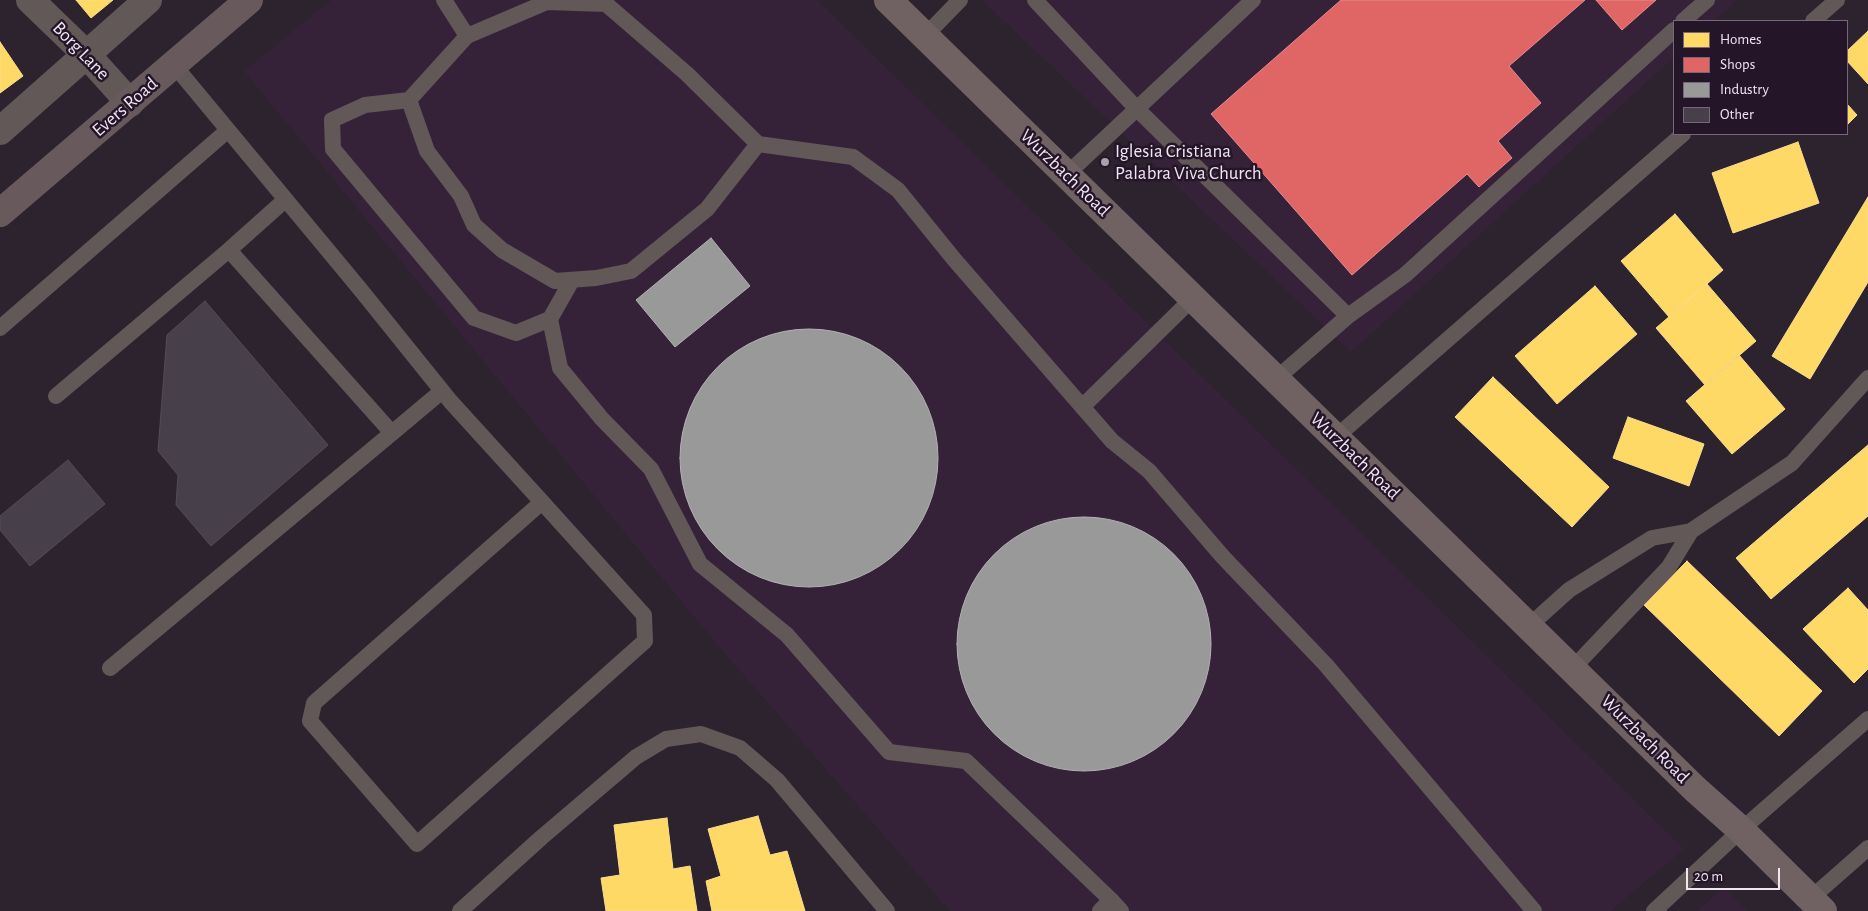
<!DOCTYPE html>
<style>
body{margin:0}
#map{position:relative;width:1868px;height:911px;overflow:hidden;background:#2c232e;font-family:"Alegreya Sans",sans-serif}
canvas{display:block}
.legend{position:absolute;left:1673px;top:20px;width:175px;height:115px;box-sizing:border-box;background:#251528;border:1px solid #766879;margin:0;padding:6px 9px;list-style:none;font-size:15px;color:#f0e5f2}
.legend li{display:flex;align-items:center;gap:10px;height:25px}
.legend b{width:25px;border:1px solid #766879}
.scale{position:absolute;left:1686px;top:868px;width:94px;height:22px;box-sizing:border-box;border:2px solid #f0e5f2;border-top:0;padding-left:6px;font-size:15px;line-height:18px;white-space:nowrap;color:#f0e5f2;-webkit-text-stroke:4px #251528;paint-order:stroke}
</style>
<div id="map">
<canvas width="1868" height="911"></canvas>
<ul class="legend">
<li><b style="height:14px;background:#ffd966"></b>Homes</li>
<li><b style="height:14px;background:#e06666"></b>Shops</li>
<li><b style="height:14px;background:#999"></b>Industry</li>
<li><b style="height:14px;background:#47404a"></b>Other</li>
</ul>
<div class="scale">20 m</div>
</div>
<script>
const g = document.querySelector('canvas').getContext('2d');
g.lineJoin = 'round';
function fillPath(path, color) { g.fillStyle = color; g.fill(path, 'evenodd'); }
const shape = rows => new Path2D(rows.map(r => 'M' + r).join(''));
function trace(path, color, width, dash) { g.strokeStyle = color; g.lineWidth = width; g.lineCap = dash ? 'butt' : 'round'; g.setLineDash(dash || []); g.stroke(path); }
function label(font, color, halo, rows, align = 'center') {
  g.font = font + ' "Alegreya Sans",sans-serif'; g.lineWidth = 5; g.setLineDash([]); g.textBaseline = 'middle'; g.strokeStyle = halo; g.fillStyle = color; for (const [text, x, y, turn = 0] of rows) {
    g.save(); g.translate(x, y); g.rotate((+turn || 0) * Math.PI / 180); g.textAlign = isNaN(turn) ? turn : align; if (halo) g.strokeText(text, 0, 0); g.fillText(text, 0, 0); g.restore();
  }
}
const built = shape([
 [331,0,817,0,1684,849,1610,911,950,911,720,648,244,71],
 [982,0,1737,0,1714,21,1674,21,1674,57,1351,352],
 [1724,888,1747,911,1697,911]
]);
const homes = shape([
 [76,0,113,0,91,18,76,0],
 [1868,31,1868,84,1847,61,1847,51,1868,31],
 [0,42,23,76,0,93,0,42],
 [1847,104,1857,115,1847,125,1847,104],
 [1798,142,1819,203,1733,233,1712,173,1798,142],
 [1868,197,1868,282,1810,379,1772,356,1868,197],
 [1675,214,1723,270,1669,317,1621,261,1675,214],
 [1707,284,1756,341,1705,385,1656,328,1707,284],
 [1595,286,1637,334,1557,404,1515,356,1595,286],
 [1739,355,1785,409,1732,454,1686,401,1739,355],
 [1493,377,1609,487,1572,527,1455,417,1493,377],
 [1628,417,1704,444,1689,486,1613,458,1628,417],
 [1868,445,1868,516,1771,599,1736,558,1868,445],
 [1687,561,1822,691,1779,736,1644,605,1687,561],
 [1848,588,1868,610,1868,669,1854,683,1803,629,1848,588],
 [758,816,770,855,787,851,805,911,712,911,706,881,721,876,708,829,758,816],
 [667,818,673,869,690,866,697,911,606,911,601,878,620,875,614,825,667,818]
]);
const shops = shape([
 [1341,0,1585,0,1509,66,1541,103,1498,141,1512,158,1479,187,1467,174,1352,275,1211,114,1341,0],
 [1596,0,1656,0,1622,30,1596,0]
]);
const industry = shape([
 [711,238,750,286,675,347,636,300,711,238],
 '680 458a129 129 0 1 1 258 0a129 129 0 1 1-258 0Z',
 '957 644a127 127 0 1 1 254 0a127 127 0 1 1-254 0Z'
]);
const building = shape([
 [205,301,328,445,211,546,176,505,178,475,158,451,167,335,205,301],
 [68,460,105,504,30,566,0,530,0,516,68,460]
]);
const service = shape([
 [444,0,467,36],
 [1035,0,1136,108,1348,316,1276,379],
 [1683,21,1707,0],
 [1813,21,1837,0],
 [925,36,960,0],
 [174,65,360,289,451,402,542,502,644,615,645,641,417,844,310,721,314,703,542,502],
 [409,100,365,105,332,120,333,149,474,318,516,333,550,319],
 [758,144,707,209,631,271,596,278,555,281,502,250,474,225,461,196,427,151,409,100,467,36,547,2,606,4,687,74,758,144,853,157,898,190,953,258,1112,441,1149,471,1223,557,1326,665,1534,911],
 [1066,175,1253,0],
 [285,200,229,250,392,433,442,391],
 [572,280,550,319,560,368,602,419,651,469,700,564,787,635,889,752,966,761,1111,900],
 [1348,316,1405,275,1674,30],
 [0,328,227,131],
 [56,396,229,250],
 [1082,407,1193,298],
 [1336,437,1683,134],
 [1529,626,1569,590,1652,538,1691,531],
 [110,668,392,433],
 [1573,668,1669,567,1691,531,1792,463,1868,378],
 [1810,899,1868,848],
 [460,911,542,837,636,757,666,739,701,734,740,748,777,780,887,911],
 [1100,911,1111,900,1121,911],
 [1654,911,1741,830,1868,719]
]);
const minor = shape([
 [30,0,86,54,130,103],
 [0,131,148,0]
]);
const secondary = shape([
 [0,213,249,0]
]);
const primary = shape([
 [888,0,1695,789,1741,830,1823,911]
]);
const markers = [
 [1105,162,5,"#aba1ad"]
];
const streetNames = [
 ["Borg Lane",81,51,46],
 ["Evers Road",125,107,-41],
 ["Wurzbach Road",1065,173,44],
 ["Wurzbach Road",1355,456,44],
 ["Wurzbach Road",1645,739,45]
];
const poiNames = [
 ["Iglesia Cristiana",1115,151],
 ["Palabra Viva Church",1115,173]
];
fillPath(built, '#362238');
fillPath(homes, '#ffd966');
trace(homes, '#fadd90', 1);
fillPath(shops, '#e06666');
trace(shops, '#e58c90', 1);
fillPath(industry, '#999');
trace(industry, '#b3b0b4', 1);
fillPath(building, '#47404a');
trace(building, '#534d56', 1);
trace(service, '#635858', 16);
trace(minor, '#635858', 28);
trace(secondary, '#67595c', 28);
trace(primary, '#706163', 28);
for (const [x, y, r, color] of markers) { const dot = new Path2D(); dot.arc(x, y, r, 0, 2 * Math.PI); g.fillStyle = color; g.fill(dot); trace(dot, '#251528', 2); }
label('19px', '#f0e5f2', '#251528', streetNames);
label('19px', '#f0e5f2', '#251528', poiNames, 'left');
</script>
